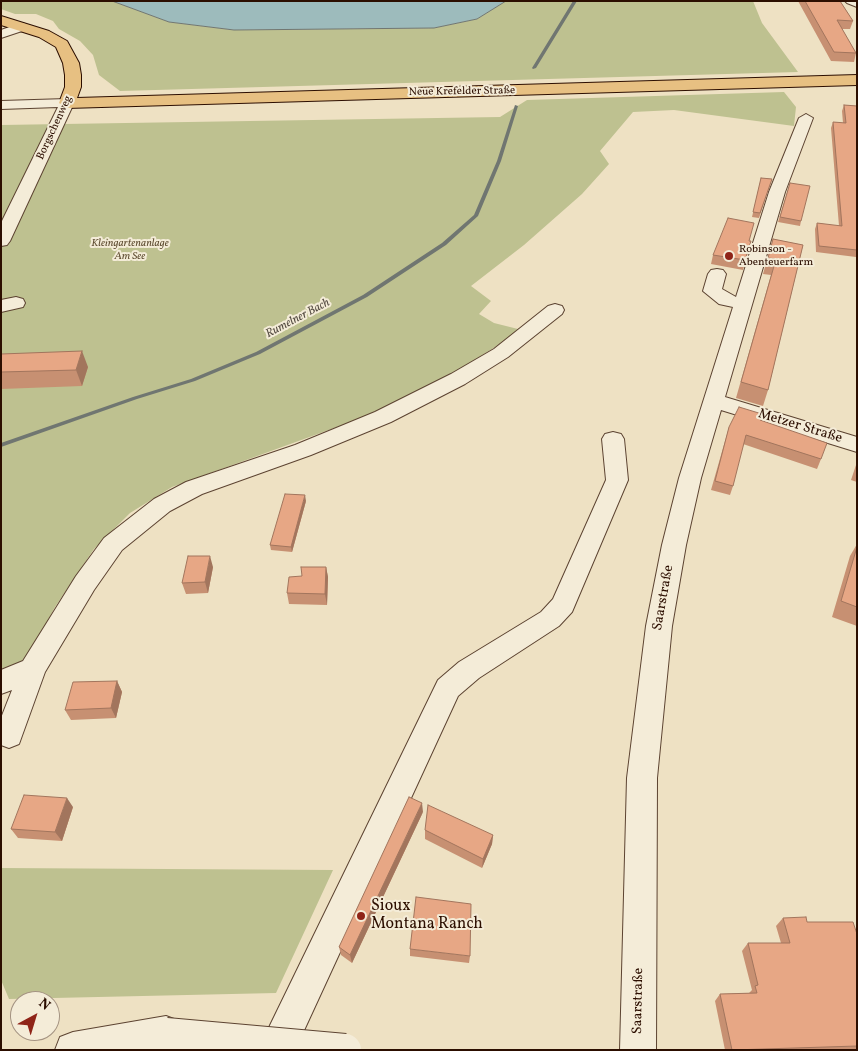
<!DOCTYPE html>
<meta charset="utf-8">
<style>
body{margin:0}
#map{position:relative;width:858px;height:1051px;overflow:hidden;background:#eee1c3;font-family:Vollkorn,serif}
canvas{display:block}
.frame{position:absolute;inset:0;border:2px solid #2c0e00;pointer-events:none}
.north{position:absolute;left:10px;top:991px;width:50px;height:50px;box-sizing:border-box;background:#f4ecd8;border:1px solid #a49382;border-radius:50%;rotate:39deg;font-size:14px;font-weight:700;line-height:20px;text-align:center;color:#2c0e00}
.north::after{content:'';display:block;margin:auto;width:18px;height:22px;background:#8f2418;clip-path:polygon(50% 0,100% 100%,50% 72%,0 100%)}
</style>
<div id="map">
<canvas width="858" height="1051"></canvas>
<div class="frame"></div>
<div class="north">N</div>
</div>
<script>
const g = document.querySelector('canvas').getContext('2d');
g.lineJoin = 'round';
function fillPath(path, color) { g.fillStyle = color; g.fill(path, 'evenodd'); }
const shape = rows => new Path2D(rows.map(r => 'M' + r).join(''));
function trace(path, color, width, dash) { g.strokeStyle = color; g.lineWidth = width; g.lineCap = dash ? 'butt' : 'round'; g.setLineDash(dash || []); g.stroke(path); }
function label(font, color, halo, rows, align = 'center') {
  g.font = font + ' Vollkorn,serif'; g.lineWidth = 4; g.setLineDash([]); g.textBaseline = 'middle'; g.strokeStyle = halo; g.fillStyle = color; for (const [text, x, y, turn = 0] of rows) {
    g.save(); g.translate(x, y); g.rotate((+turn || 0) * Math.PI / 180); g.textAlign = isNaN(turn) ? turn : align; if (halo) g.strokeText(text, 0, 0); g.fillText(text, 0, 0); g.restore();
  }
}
const green = shape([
 [1,1,112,1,169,22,234,30,434,28,477,19,506,1,753,1,762,23,798,72,120,91,99,75,93,55,80,41,59,29,53,21,36,14,15,14,1,9],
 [784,92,796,107,794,126,674,110,633,112,600,151,609,164,582,194,524,245,471,286,491,301,479,314,494,323,522,330,454,373,370,415,172,487,130,513,94,549,55,607,26,661,1,669,1,125,500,117,527,100],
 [1,868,333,870,276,993,9,999,1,980]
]);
const water = shape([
 [112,1,506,1,477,19,434,28,234,30,169,22,112,1]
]);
const stream = shape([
 [573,1,577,1,536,68,533,69,532,68,573,1],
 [515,105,518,106,501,161,478,216,446,245,367,297,260,354,195,381,137,399,1,447,1,443,133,397,191,379,256,352,363,295,442,243,474,215,497,161,515,105]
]);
const minor = shape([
 [845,1,857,1,857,7,847,3,845,1],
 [21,23,25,24,27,27,25,30,1,38,1,30,21,23],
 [67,99,74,103,10,241,7,245,1,246,1,223,58,107,1,109,1,101,67,99],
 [806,114,813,118,785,192,725,397,857,437,857,452,721,410,701,478,686,545,672,626,657,778,656,1050,620,1050,627,778,646,626,662,545,679,478,733,307,719,304,703,291,708,274,711,270,717,269,723,270,726,274,722,289,736,297,769,192,799,118,806,114],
 [16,297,23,299,25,303,23,307,1,312,1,300,16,297],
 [555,304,562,306,564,310,562,314,508,357,465,384,391,422,311,455,202,494,170,511,122,550,94,590,45,672,19,744,9,748,1,745,1,718,12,690,1,694,1,670,23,661,76,576,104,538,154,499,186,482,295,445,375,412,451,374,494,349,548,306,555,304],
 [613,432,621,434,624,439,628,480,572,612,559,626,479,678,458,696,295,1050,258,1050,438,680,459,662,541,612,553,599,606,480,602,439,605,434,613,432],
 [166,1016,179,1021,184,1034,179,1047,171,1050,55,1050,60,1037,73,1032,166,1016]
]);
const major = shape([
 [1,16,49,31,67,41,79,63,81,75,81,87,77,98,857,75,857,85,67,108,59,103,65,87,65,75,63,63,56,47,39,37,1,25,1,16]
]);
const minorBridge = shape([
 [166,1034,345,1050]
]);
const wall = shape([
 [798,1,840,1,853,21,850,29,842,29,856,53,854,62,831,61],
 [844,105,857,106,857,261,856,257,816,252,815,229,817,223,839,226,831,128,833,122,843,123,842,111],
 [761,178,772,179,759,218,752,217],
 [790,183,801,221,800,226,778,222],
 [773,239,803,245,768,390,763,406,736,398,771,275,763,274],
 [749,241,751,241,743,270,711,264,713,255],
 [1,354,88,367,82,386,1,389],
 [760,420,821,459,817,469,743,444,733,486,730,495,711,490,729,427],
 [857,462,857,482,851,480],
 [306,501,292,552,271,550,270,545],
 [857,544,857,626,832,617,850,556],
 [213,567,208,593,186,594,182,583],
 [326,567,328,577,327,605,289,604,287,593,302,576],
 [117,681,122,692,116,718,71,720,65,710],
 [73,807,62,841,18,838,11,829],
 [423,812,352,963,341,955,339,947],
 [425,830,493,835,492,844,482,868,425,839],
 [783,918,807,922,857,934,857,1050,725,1050,715,1001,720,994,749,993,752,990,742,951,748,943,781,943,776,926],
 [410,949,470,956,469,963,410,956]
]);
const shadedWall = shape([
 [82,351,88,367,82,386,76,370],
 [305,495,306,501,292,552,291,547],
 [210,556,213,567,208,593,205,582],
 [326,567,328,577,327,605,325,594],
 [117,681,122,692,116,718,111,708],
 [67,798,73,807,62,841,55,832],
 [422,803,423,812,352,963,350,955],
 [493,835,492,844,482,868,483,859]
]);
const building = shape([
 [805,1,840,1,853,21,837,20,856,53,834,52,805,1],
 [844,105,857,106,857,250,819,246,817,223,842,226,833,122,846,123,844,105],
 [761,178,772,179,760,213,753,212,761,178],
 [790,183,810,186,801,221,780,217,790,183],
 [728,218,754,223,749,241,751,241,745,260,713,255,728,218],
 [773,239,803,245,768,390,741,382,776,259,768,258,773,239],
 [82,351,76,370,1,372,1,354,82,351],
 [739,407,762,414,760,420,827,443,821,459,746,435,733,486,715,481,729,427,739,407],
 [285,494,305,495,291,547,270,545,285,494],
 [857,547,857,607,841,601,857,547],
 [188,556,210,556,205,582,182,583,188,556],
 [301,567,326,567,325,594,287,593,289,577,302,576,301,567],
 [117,681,111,708,65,710,73,682,117,681],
 [24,795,67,798,55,832,11,829,24,795],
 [409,797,422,803,350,955,339,947,409,797],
 [428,805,493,835,483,859,425,830,428,805],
 [416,897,471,904,470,956,410,949,416,897],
 [806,917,807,922,853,922,857,934,857,1046,732,1050,720,994,757,993,755,986,758,985,748,943,790,943,783,918,806,917]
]);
const markers = [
 [729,256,5,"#8f2418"],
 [361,916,5,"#8f2418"]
];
const farStreetnames = [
 ["Neue Krefelder Straße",462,92,-1],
 ["Borgschenweg",55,128,-65]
];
const farParknames = [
 ["Kleingartenanlage",130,244],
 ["Am See",130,257]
];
const farPoinames = [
 ["Robinson -",739,250],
 ["Abenteuerfarm",739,263]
];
const farWaternames = [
 ["Rumelner Bach",298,319,-28]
];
const streetNames = [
 ["Metzer Straße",800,427,17],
 ["Saarstraße",664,598,-80],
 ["Saarstraße",639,1001,-89]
];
const nearPoinames = [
 ["Sioux",371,907],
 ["Montana Ranch",371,925]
];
fillPath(green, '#bec190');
fillPath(water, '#9dbbbc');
trace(water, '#707671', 1);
fillPath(stream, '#707671');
trace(minor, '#5c4331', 2);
trace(major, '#2c0e00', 2);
fillPath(minor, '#f4ecd8');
fillPath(major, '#e7c082');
trace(minorBridge, '#5c4331', 34, []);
trace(minorBridge, '#f4ecd8', 32);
fillPath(wall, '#c79072');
fillPath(shadedWall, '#a2755d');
fillPath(building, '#e7a785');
trace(building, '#a2755d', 1);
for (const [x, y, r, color] of markers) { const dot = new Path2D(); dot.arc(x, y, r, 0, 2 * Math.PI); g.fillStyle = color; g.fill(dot); trace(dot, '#f4ecd8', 2); }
label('11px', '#2c0e00', '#f4ecd8', farStreetnames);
label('italic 11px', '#5f4d32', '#f4ecd8', farParknames);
label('11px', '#2c0e00', '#f4ecd8', farPoinames, 'left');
label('italic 12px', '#544b42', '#f4ecd8', farWaternames);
label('14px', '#2c0e00', '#f4ecd8', streetNames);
label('16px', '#2c0e00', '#f4ecd8', nearPoinames, 'left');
</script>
